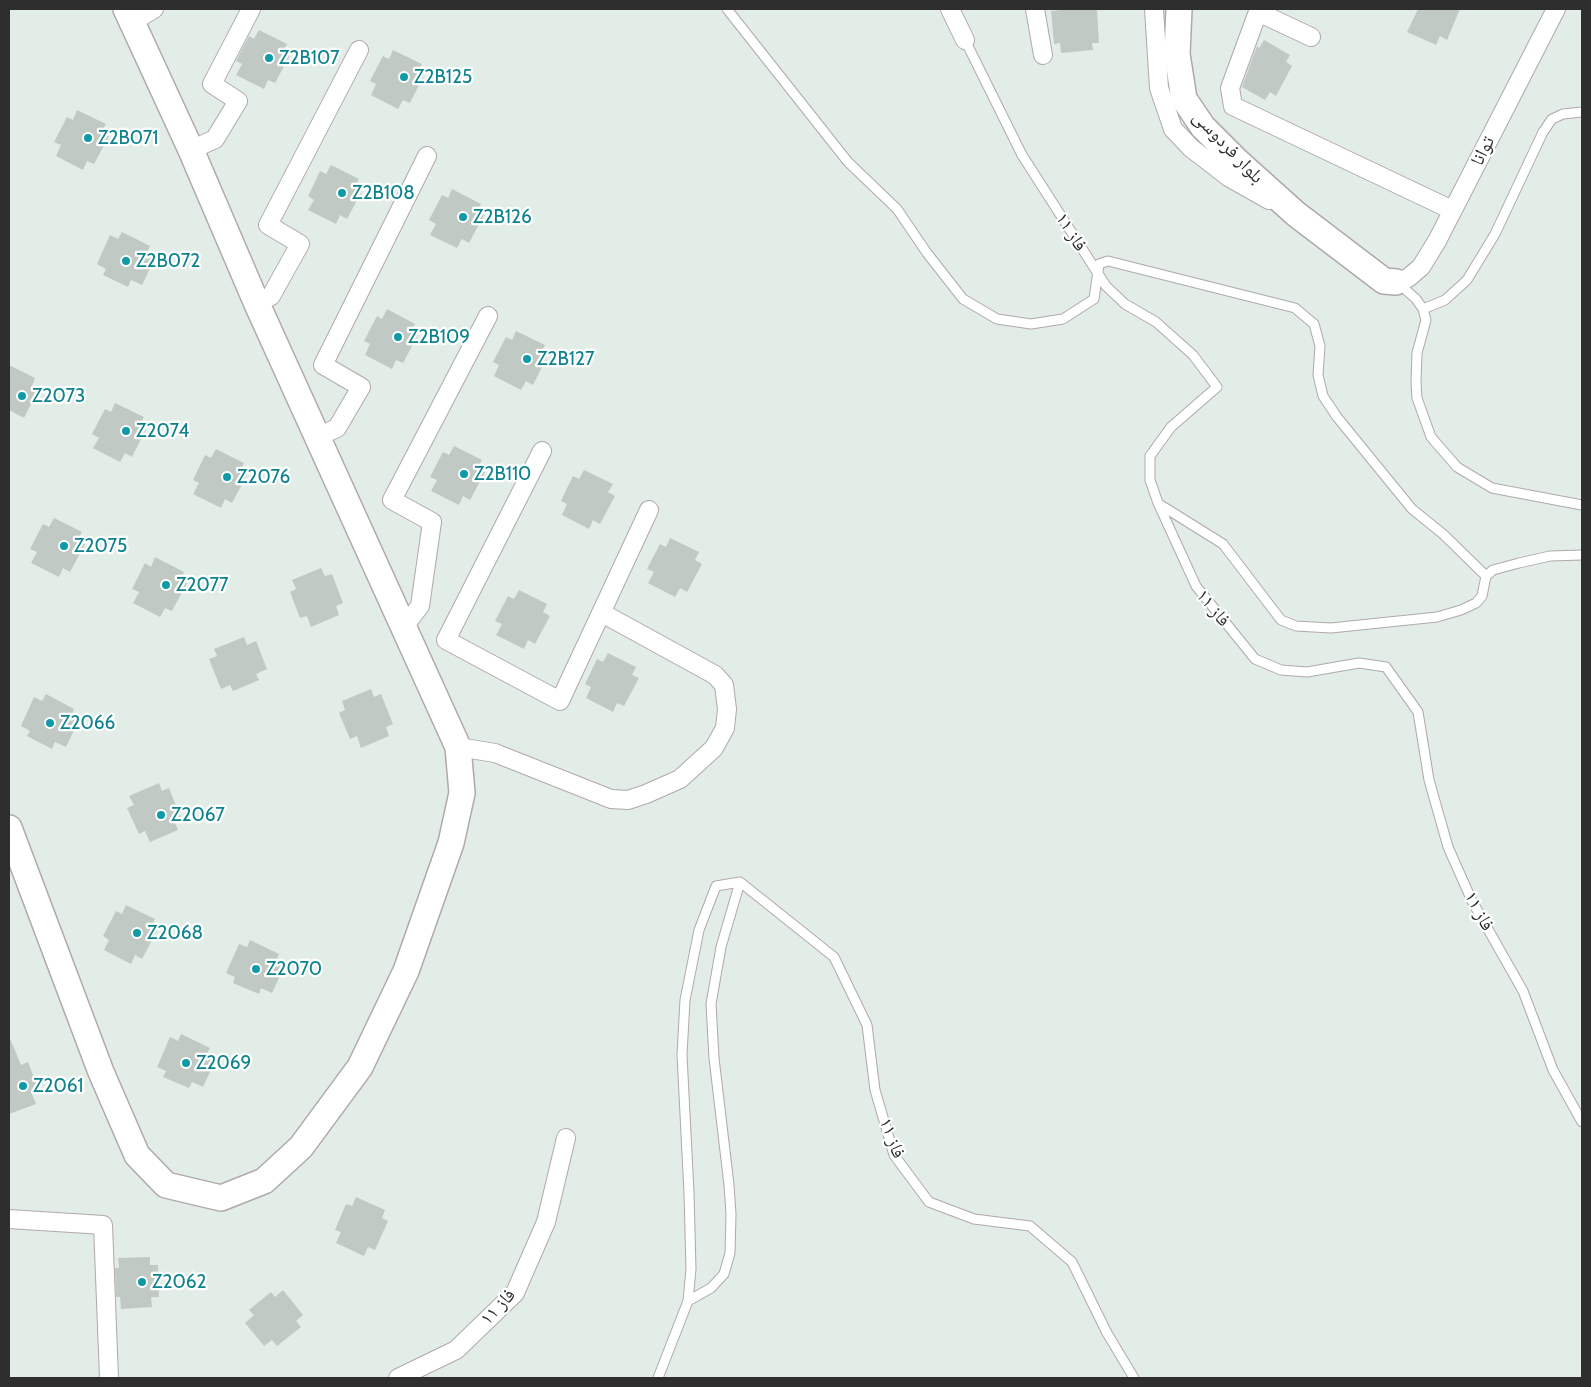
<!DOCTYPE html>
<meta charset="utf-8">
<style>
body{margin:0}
#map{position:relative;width:1591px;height:1387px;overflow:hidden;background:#e2ede8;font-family:Cabin,sans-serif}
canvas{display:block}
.frame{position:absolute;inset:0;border:10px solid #2e2e2e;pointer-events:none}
</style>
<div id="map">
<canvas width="1591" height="1387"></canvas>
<div class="frame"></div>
</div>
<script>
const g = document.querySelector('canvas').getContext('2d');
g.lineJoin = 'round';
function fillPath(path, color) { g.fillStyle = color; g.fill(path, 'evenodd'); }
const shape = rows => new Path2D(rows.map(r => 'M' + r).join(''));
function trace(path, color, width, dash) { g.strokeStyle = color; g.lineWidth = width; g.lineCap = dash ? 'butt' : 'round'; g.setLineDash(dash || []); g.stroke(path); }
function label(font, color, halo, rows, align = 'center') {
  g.font = font + ' Cabin,"Noto Naskh Arabic",sans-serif'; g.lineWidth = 4.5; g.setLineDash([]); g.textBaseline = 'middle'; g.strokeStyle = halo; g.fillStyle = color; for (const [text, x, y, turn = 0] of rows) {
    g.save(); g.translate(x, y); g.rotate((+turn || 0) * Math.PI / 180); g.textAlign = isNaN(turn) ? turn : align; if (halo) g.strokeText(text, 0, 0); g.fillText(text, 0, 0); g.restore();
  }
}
const building = shape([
 [1060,9,1097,10,1099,43,1092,43,1093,50,1061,53,1060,43,1054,44,1051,11,1060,10],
 [1418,9,1460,9,1447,40,1440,36,1436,45,1407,32],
 [259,30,287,44,283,52,290,55,275,83,268,80,264,89,236,75,242,64,236,61,249,36,254,39],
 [1264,40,1290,55,1286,62,1292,66,1276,96,1270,92,1265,100,1242,87,1257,46,1259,48],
 [393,50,422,64,418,72,424,75,410,103,403,100,398,109,371,95,376,84,370,81,383,56,389,59],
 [77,110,106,124,102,132,109,136,94,164,87,161,83,170,56,156,61,145,54,142,67,117,73,120],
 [331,165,359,179,355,187,362,191,347,219,340,215,336,224,308,210,314,200,308,196,313,186,320,171,326,174],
 [452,189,481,204,477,212,484,215,469,243,462,239,457,248,430,235,436,224,429,220,442,195,448,198],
 [122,232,150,246,146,254,155,258,142,285,131,280,128,287,103,275,106,269,97,264,110,235,118,239],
 [387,309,415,324,411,332,418,335,403,363,396,360,392,369,365,355,370,344,364,341,377,316,382,319],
 [516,331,545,345,541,353,547,357,533,385,526,381,521,390,494,376,499,365,493,362,506,337,512,340],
 [9,365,35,378,32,386,38,390,24,418,9,410],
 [115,403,144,417,140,425,146,429,132,457,125,453,120,462,93,448,99,438,92,434,105,409,111,412],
 [454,446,482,460,478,468,485,472,470,500,463,496,459,505,431,491,437,480,430,477,443,452,449,455],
 [216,449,244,463,240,471,247,475,232,503,225,499,221,508,193,494,199,483,193,480,205,455,211,458],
 [584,470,613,484,608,492,615,496,600,524,593,520,589,529,562,515,567,504,561,501,566,490,573,476,579,479],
 [54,518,82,532,78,540,85,544,70,572,63,568,59,577,31,563,37,552,30,549,43,524,49,527],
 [670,538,699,552,695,560,702,564,687,592,680,588,675,597,648,583,654,572,647,569,660,544,666,547],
 [155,557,184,572,180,580,187,583,172,611,165,608,160,617,133,603,139,592,132,589,145,563,151,567],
 [321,568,325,576,332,574,343,603,336,606,339,615,311,627,307,616,300,618,290,592,296,589,292,580],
 [519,590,547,604,543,612,550,616,535,644,528,640,524,649,496,635,502,624,495,621,508,596,514,599],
 [244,637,247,645,256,641,267,669,256,674,259,680,233,691,230,685,221,689,209,659,217,656,214,649],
 [608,653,636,667,632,675,639,678,624,706,617,703,613,712,586,698,591,687,585,684,597,659,603,662],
 [371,689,374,697,381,694,393,724,386,727,389,736,361,748,357,736,350,739,339,713,345,710,342,701],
 [46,694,74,709,71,716,79,720,66,747,55,742,52,749,27,736,30,731,21,726,34,697,42,701],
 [159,783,162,791,169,788,181,818,174,821,178,830,150,842,145,831,139,834,127,808,134,805,129,796],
 [126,905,155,919,151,928,157,931,142,959,135,955,131,964,104,950,109,940,103,936,116,911,122,914],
 [250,940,279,954,276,961,285,965,272,993,261,988,259,994,233,983,235,977,226,973,239,944,247,947],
 [181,1034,210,1048,206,1055,216,1059,203,1087,192,1082,189,1088,163,1077,166,1071,157,1067,170,1037,178,1041],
 [9,1036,21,1065,28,1062,39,1091,32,1094,36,1104,9,1114],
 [356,1197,385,1210,382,1218,388,1221,375,1250,368,1247,364,1256,336,1243,341,1232,335,1230,346,1204,352,1206],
 [150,1257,150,1265,158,1265,159,1297,151,1297,152,1307,121,1309,120,1297,116,1297,115,1268,119,1268,118,1258],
 [283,1290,303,1315,296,1321,301,1327,277,1346,272,1340,264,1346,245,1323,254,1315,249,1310,271,1292,275,1297]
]);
const lane = shape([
 [727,9,848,162,897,209,927,253,963,299,997,319,1031,324,1063,319,1094,299,1099,264,1108,261,1295,308,1314,324,1320,346,1318,375,1323,396,1337,417,1412,509,1443,534,1486,576],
 [965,40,1022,155,1106,286,1125,304,1156,322,1193,355,1217,387,1171,427,1150,456,1150,480,1158,503,1196,586,1255,659,1281,670,1307,672,1359,663,1386,667,1418,712,1429,780,1448,847,1472,901,1523,991,1553,1070,1582,1122],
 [1397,282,1416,299,1423,309,1426,320,1417,353,1416,382,1417,398,1431,437,1457,467,1492,488,1582,505],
 [1423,309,1445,300,1467,280,1495,234,1543,132,1552,119,1563,114,1582,112],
 [1159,504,1223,544,1281,620,1296,626,1331,628,1437,617,1461,610,1476,603,1482,596,1486,576,1493,570,1519,563,1550,556,1582,555],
 [688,1301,711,1288,724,1274,730,1253,731,1214,729,1185,714,1058,711,1004,721,947,740,882],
 [658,1378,688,1301,691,1269,689,1193,682,1055,685,1000,699,930,716,886,740,882,834,957,867,1025,875,1090,894,1155,929,1202,974,1219,1030,1226,1072,1262,1107,1333,1134,1378]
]);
const street = shape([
 [950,9,965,40],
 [1035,9,1043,55],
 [1154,9,1159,88,1173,129,1191,148,1230,178,1269,200],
 [1259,9,1230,88,1233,106,1452,210],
 [1258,12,1311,37],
 [132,22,154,9],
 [191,150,215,139,238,101,212,84,251,9],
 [1396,282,1408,278,1421,267,1437,241,1556,9],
 [257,304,271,296,300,244,268,225,359,50],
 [317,437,337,428,361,387,323,365,427,156],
 [542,451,446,640,560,701,649,510],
 [403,628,420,606,432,522,392,500,488,316],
 [458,747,495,753,611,799,628,800,646,794,680,779,714,748,725,728,727,709,724,685,715,675,602,613],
 [9,1219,103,1225,109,1378],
 [398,1378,456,1350,515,1293,546,1222,566,1138]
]);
const secondary = shape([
 [1179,9,1177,54,1184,99,1203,127,1237,161,1296,214,1384,281,1396,282],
 [9,828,101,1072,137,1155,166,1185,221,1198,264,1181,301,1147,360,1067,406,971,451,843,462,793,458,747,257,304,191,150,126,9]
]);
const markers = [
 [269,58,5,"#0f9aa8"],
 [404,77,5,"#0f9aa8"],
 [88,138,5,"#0f9aa8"],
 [342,193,5,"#0f9aa8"],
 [463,217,5,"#0f9aa8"],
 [126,261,5,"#0f9aa8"],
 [398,337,5,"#0f9aa8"],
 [527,359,5,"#0f9aa8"],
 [22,396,5,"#0f9aa8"],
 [126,431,5,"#0f9aa8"],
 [464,474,5,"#0f9aa8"],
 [227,477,5,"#0f9aa8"],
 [64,546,5,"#0f9aa8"],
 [166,585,5,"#0f9aa8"],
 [50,723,5,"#0f9aa8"],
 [161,815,5,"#0f9aa8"],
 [137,933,5,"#0f9aa8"],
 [256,969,5,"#0f9aa8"],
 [186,1063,5,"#0f9aa8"],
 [23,1086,5,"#0f9aa8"],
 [142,1282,5,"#0f9aa8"]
];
const cultureNames = [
 ["Z2B107",279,58],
 ["Z2B125",414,77],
 ["Z2B071",98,138],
 ["Z2B108",352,193],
 ["Z2B126",473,217],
 ["Z2B072",136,261],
 ["Z2B109",408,337],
 ["Z2B127",537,359],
 ["Z2073",32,396],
 ["Z2074",136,431],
 ["Z2B110",474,474],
 ["Z2076",237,477],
 ["Z2075",74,546],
 ["Z2077",176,585],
 ["Z2066",60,723],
 ["Z2067",171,815],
 ["Z2068",147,933],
 ["Z2070",266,969],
 ["Z2069",196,1063],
 ["Z2061",33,1086],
 ["Z2062",152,1282]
];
const streetNames = [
 ["بلوار فردوسی",1228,147,46],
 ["توانا",1483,151,-63],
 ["فاز ۱۱",1071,232,58],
 ["فاز ۱۱",1213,608,51],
 ["فاز ۱۱",1479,911,62],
 ["فاز ۱۱",892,1138,69],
 ["فاز ۱۱",498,1307,-47]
];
fillPath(building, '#c1c9c5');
trace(lane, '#b1a8aa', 11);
trace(street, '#b1a8aa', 20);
trace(secondary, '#b1a8aa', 28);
trace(lane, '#fff', 9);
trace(street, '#fff', 18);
trace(secondary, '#fff', 25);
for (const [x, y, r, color] of markers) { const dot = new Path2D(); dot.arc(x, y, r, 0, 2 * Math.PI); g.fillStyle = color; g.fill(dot); trace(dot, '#fff', 2); }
label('19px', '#0d838f', '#fff', cultureNames, 'left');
label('19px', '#2e2e2e', '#fff', streetNames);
</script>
